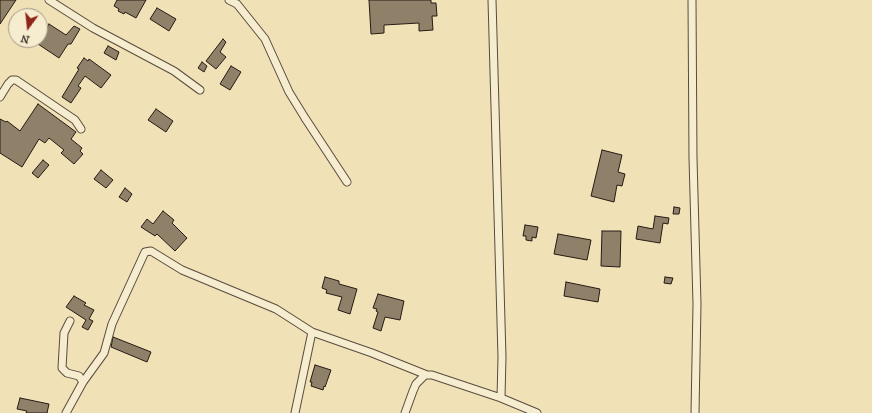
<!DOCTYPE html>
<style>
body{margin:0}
#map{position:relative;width:872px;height:413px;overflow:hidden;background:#f1e1b7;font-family:"IM FELL French Canon",serif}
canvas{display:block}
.north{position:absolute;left:8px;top:8px;width:40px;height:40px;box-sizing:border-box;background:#f6ecd0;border:1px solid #a29885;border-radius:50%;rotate:195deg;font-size:11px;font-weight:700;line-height:16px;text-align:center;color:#251a14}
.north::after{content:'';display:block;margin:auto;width:14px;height:18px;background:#8f2418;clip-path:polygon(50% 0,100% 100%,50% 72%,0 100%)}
</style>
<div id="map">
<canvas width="872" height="413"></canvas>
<div class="north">N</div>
</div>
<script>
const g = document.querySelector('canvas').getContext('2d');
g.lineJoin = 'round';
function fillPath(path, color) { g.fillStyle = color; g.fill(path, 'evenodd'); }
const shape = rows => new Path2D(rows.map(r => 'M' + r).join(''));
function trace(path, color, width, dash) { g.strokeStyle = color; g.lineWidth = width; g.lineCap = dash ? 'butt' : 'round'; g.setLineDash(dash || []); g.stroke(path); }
const building = shape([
 [0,0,16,0,0,24,0,0],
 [117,0,146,0,136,18,125,12,124,14,118,11,119,9,114,6,117,0],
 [369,0,431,0,431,3,436,3,437,16,432,16,433,30,419,31,419,23,384,25,384,33,371,34,369,0],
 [157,8,176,19,169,31,150,19,157,8],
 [49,24,66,35,74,26,80,29,71,44,68,44,59,58,32,40,40,40,49,24],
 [223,39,226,42,220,52,226,57,216,69,206,61,223,39],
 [108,46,119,52,116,60,104,53,108,46],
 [84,58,88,61,89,59,111,75,101,88,85,76,78,86,81,88,71,103,62,97,79,69,77,68,84,58],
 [202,62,207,66,204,72,198,68,202,62],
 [231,66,241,72,230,90,220,84,231,66],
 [38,104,76,132,71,139,82,148,80,151,83,154,74,164,61,153,64,150,49,138,45,143,39,139,22,167,0,153,0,119,6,122,7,121,20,131,38,104],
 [156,109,173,121,166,132,148,120,156,109],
 [602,150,622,155,618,172,625,174,622,186,617,185,614,202,591,196,602,150],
 [43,160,49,165,38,178,32,173,43,160],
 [101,170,113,180,106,188,94,179,101,170],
 [125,188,132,194,127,202,119,197,125,188],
 [674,207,680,208,679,214,673,214,674,207],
 [163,211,174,220,172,223,187,238,175,251,157,234,155,236,141,227,147,219,153,224,163,211],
 [655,216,669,218,668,224,663,223,660,243,636,239,638,226,653,229,655,216],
 [525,225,538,227,536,238,532,237,532,241,526,240,526,236,523,236,525,225],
 [602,231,621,231,620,267,601,266,602,231],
 [558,234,591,240,587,260,554,254,558,234],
 [325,277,339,281,339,284,357,289,350,314,338,310,342,297,326,293,327,290,322,288,325,277],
 [665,277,673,278,671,284,664,283,665,277],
 [566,282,600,289,598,302,564,296,566,282],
 [378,294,404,301,400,320,385,317,381,331,373,328,378,312,376,311,377,309,373,308,378,294],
 [74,296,86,303,84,305,94,310,89,319,93,321,88,330,82,327,86,320,66,307,74,296],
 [113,337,151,352,147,362,111,347,113,337],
 [315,365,331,370,325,387,324,386,323,390,311,386,312,382,310,382,315,365],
 [20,398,49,404,47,413,26,413,27,411,17,409,20,398]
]);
const minor = shape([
 [49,0,93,28,174,71,200,90],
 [229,0,237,4,265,39,289,92,305,118,347,182],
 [492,0,502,357,501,398],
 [692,0,693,158,697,304,695,413],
 [0,97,8,84,12,80,16,80,75,120,81,129],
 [70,321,64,333,62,368,67,373,79,376,83,382],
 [66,413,83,382,104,353,112,324,145,252,151,251,182,270,276,309,312,332,372,353,427,375],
 [295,413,312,332],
 [405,413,413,391,416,384,425,375,432,375,501,398,537,413]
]);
fillPath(building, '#8f8169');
trace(building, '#251a14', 1);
trace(minor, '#584c3d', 9);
trace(minor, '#f6ecd0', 7);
</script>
